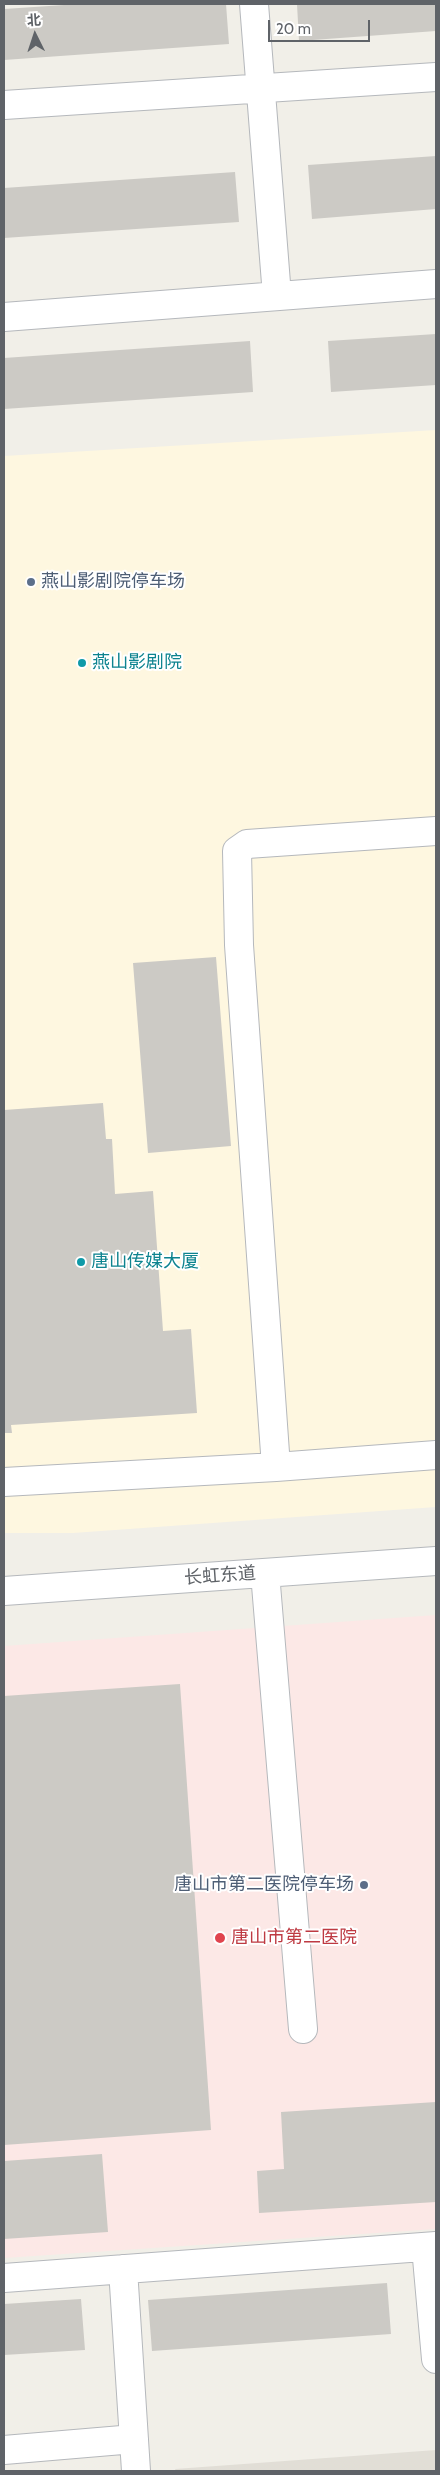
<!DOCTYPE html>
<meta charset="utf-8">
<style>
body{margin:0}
#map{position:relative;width:440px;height:2475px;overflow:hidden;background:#f1efe8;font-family:Cabin,"Noto Sans SC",sans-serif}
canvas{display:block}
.frame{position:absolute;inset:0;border:5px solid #5f6368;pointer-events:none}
.north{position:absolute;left:10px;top:10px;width:50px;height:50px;-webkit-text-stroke:4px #fff;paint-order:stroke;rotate:356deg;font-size:14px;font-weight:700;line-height:20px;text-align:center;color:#5f6368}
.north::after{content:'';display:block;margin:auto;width:18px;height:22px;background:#5f6368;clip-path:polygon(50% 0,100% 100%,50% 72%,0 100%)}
.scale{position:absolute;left:268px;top:20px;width:102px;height:22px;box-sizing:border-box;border:2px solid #5f6368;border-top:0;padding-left:6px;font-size:15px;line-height:18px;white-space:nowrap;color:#5f6368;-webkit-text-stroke:4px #fff;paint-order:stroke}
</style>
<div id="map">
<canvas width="440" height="2475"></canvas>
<div class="frame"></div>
<div class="north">北</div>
<div class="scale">20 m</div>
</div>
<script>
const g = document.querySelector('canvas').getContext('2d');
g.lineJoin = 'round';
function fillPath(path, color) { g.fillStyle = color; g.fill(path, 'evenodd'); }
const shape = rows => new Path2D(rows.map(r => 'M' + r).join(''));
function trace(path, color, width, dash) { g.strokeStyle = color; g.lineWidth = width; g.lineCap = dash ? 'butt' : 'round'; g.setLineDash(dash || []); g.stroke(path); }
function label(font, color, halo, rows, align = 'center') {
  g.font = font + ' Cabin,"Noto Sans SC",sans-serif'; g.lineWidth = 4; g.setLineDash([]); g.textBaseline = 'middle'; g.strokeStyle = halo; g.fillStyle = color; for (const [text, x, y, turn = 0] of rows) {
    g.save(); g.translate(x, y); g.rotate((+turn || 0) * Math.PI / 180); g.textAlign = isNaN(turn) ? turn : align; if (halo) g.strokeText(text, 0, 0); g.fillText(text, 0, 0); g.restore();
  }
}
const commercial = shape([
 [436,430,436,1507,73,1533,4,1533,4,456]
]);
const education = shape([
 [436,2450,436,2471,176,2471,175,2469]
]);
const medical = shape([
 [436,1615,436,2229,4,2258,4,1646]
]);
const building = shape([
 [79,4,226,4,229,44,4,60,4,9],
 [297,4,436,4,436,31,299,41],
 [436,156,436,209,312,219,308,165],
 [235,172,239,222,4,238,4,188],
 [436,334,436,385,331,392,328,341],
 [250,341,253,392,4,409,4,358],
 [216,957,231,1146,148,1153,133,963],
 [103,1103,106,1139,112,1139,115,1194,153,1191,163,1331,191,1329,197,1413,11,1425,12,1433,4,1433,4,1110],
 [180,1684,211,2130,4,2145,4,1696],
 [436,2102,436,2202,259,2213,257,2171,284,2169,281,2112],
 [102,2154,108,2232,4,2239,4,2161],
 [387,2283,391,2334,152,2351,148,2300],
 [81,2299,85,2350,4,2355,4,2304]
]);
const minor = shape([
 [254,4,277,296],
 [4,105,436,77],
 [4,317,436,284],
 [276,1467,239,945,237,851,247,844,436,831],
 [4,1482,276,1467,436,1455],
 [265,1573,303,2029],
 [4,1591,436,1561],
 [426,2247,436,2359],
 [123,2269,136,2471],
 [4,2278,436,2246],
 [4,2450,134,2439]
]);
const markers = [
 [31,582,5,"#5c6f8a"],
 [82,663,5,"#0f9aa8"],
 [81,1262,5,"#0f9aa8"],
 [364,1885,5,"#5c6f8a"],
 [220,1938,6,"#e0444e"]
];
const serviceNames = [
 ["燕山影剧院停车场",41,582],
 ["唐山市第二医院停车场",354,1885,"right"]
];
const cultureNames = [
 ["燕山影剧院",92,663],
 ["唐山传媒大厦",91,1262]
];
const streetNames = [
 ["长虹东道",220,1576,-4]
];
const healthNames = [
 ["唐山市第二医院",231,1938]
];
fillPath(commercial, '#fef7e0');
fillPath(education, '#e1ded6');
fillPath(medical, '#fce8e6');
fillPath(building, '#cccac5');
trace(minor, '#b5b8bc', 30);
trace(minor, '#fff', 28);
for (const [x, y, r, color] of markers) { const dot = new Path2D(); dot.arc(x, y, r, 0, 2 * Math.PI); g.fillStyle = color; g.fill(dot); trace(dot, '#fff', 2); }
label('18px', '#4e5e75', '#fff', serviceNames, 'left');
label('18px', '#0d838f', '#fff', cultureNames, 'left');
label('18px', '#5f6368', '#fff', streetNames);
label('18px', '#be3a42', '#fff', healthNames, 'left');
</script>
